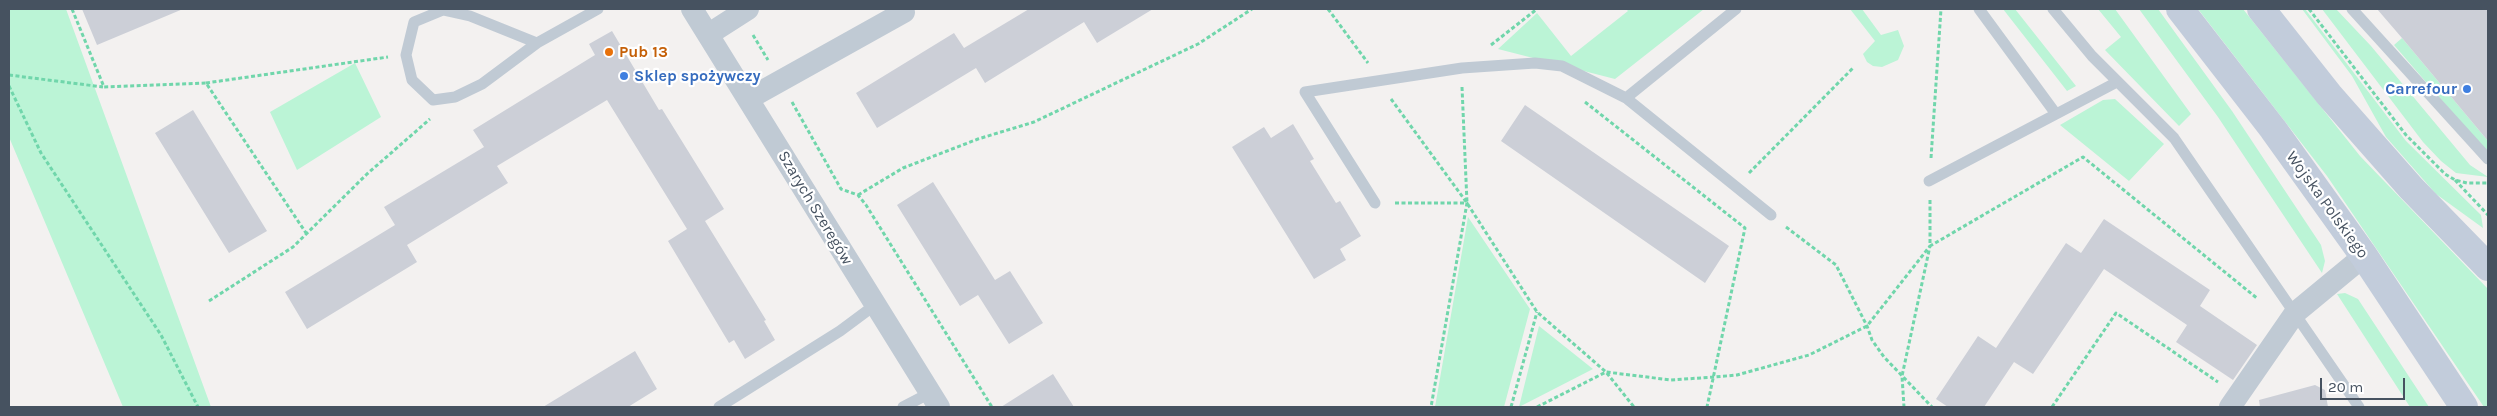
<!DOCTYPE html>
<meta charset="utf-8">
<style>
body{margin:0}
#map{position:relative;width:2497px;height:416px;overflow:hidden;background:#f3f1f0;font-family:Karla,sans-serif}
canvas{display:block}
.frame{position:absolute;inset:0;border:10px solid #465260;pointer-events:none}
.scale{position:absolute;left:2320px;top:378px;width:85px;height:22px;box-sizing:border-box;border:2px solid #465260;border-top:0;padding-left:6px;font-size:15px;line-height:18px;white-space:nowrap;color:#465260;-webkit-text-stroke:4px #fff;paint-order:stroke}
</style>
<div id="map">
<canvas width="2497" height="416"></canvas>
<div class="frame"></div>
<div class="scale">20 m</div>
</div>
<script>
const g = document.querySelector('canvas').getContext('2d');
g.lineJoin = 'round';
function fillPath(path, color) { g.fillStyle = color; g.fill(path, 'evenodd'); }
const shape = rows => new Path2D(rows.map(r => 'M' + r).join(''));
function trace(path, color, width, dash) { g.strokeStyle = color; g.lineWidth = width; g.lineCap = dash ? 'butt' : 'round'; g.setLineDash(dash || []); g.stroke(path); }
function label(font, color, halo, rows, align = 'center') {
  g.font = font + ' Karla,sans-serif'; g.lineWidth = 4.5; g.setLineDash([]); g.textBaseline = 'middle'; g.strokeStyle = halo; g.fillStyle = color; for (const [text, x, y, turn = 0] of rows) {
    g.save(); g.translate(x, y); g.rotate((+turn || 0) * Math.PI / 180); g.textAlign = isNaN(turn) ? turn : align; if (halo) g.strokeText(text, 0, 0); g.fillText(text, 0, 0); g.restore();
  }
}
const green = shape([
 [9,9,66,9,211,407,123,407,9,137],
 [1626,9,1704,9,1615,79,1498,49,1537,13,1571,56,1628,11],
 [1850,9,1862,9,1881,35,1898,30,1904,46,1898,60,1882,67,1873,66,1867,62,1863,54,1875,41],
 [2003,9,2015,9,2076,86,2067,91],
 [2098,9,2115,9,2191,114,2179,126,2105,50,2121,37],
 [2139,9,2158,9,2232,111,2321,245,2325,261,2322,273,2218,117],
 [2198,9,2243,9,2360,156,2488,289,2488,407,2484,407,2327,176],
 [2302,9,2305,9,2406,141,2481,215,2483,228,2436,194,2386,137,2352,76],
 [2322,9,2336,9,2371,46,2470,165,2488,177,2456,173,2441,161,2423,142],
 [2402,38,2488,141,2488,154,2394,45],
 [355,63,381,117,297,170,270,112],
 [2115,99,2164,144,2129,181,2060,125,2103,100],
 [1468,217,1530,309,1504,407,1435,407],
 [2345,293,2358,299,2429,407,2410,407,2337,294],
 [1539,326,1593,369,1519,407]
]);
const building = shape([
 [82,9,183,9,97,45],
 [1029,9,1153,9,1097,43,1084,22,985,83,976,68,877,128,856,93,954,33,964,48],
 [2377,9,2488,9,2488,141,2402,38],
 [612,31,659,110,662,109,724,209,705,221,766,320,764,321,775,340,745,359,734,340,729,343,668,241,687,229,607,100,497,166,508,183,407,245,417,262,307,329,285,292,395,225,384,207,484,147,473,130,595,55,589,44],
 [1525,105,1729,246,1705,283,1501,141],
 [193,110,267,231,229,253,155,133],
 [1293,124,1314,159,1310,161,1336,203,1340,201,1361,236,1340,249,1346,260,1314,279,1232,147,1264,127,1271,138],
 [933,182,995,280,1010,271,1043,323,1009,344,978,295,960,306,897,205],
 [2104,219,2210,290,2200,306,2257,345,2233,380,2176,342,2187,325,2104,269,2033,374,2014,362,1984,407,1948,407,1936,399,1978,336,1996,348,2066,243,2081,253],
 [635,351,657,389,628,407,543,407],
 [1053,374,1074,407,1001,407],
 [2315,385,2325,390,2328,407,2260,407,2259,400]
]);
const path = shape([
 [72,9,104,87,206,83,306,233],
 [1328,9,1368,63],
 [2309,9,2406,135,2445,174,2455,180,2467,183,2488,183],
 [753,35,768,60],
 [1491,45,1537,9],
 [9,75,103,87],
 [206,83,388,57],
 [9,86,41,153,161,335,198,407],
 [1462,87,1467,203],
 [1391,99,1467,203,1537,312,1606,372,1634,407],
 [792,102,841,189,858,195,866,205,992,407],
 [1585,102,1745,228,1707,407],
 [1931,158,1941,9],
 [1749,173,1854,67],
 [2455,180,2488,215],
 [858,195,903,168,978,139,1034,122,1198,44,1252,9],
 [1930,200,1930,246,2083,157,2258,299],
 [1395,203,1467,203,1431,407],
 [1786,227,1836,265,1867,326,1872,340,1884,357,1932,407],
 [209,301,293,247,367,174,430,119],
 [1511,407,1537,312],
 [1537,407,1606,372,1671,380,1714,377,1737,375,1809,355,1867,326,1930,246,1902,376,1904,407],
 [2052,407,2116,313,2218,382]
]);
const lane = shape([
 [1979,9,2056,114],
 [2053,9,2092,56,2174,138,2359,407],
 [2352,9,2488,159],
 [537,43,470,16,443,10,414,22,406,55,412,80,433,100,455,97,482,84,537,43,598,9],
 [1626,98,1736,9],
 [1929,181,2117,82],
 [1375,203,1305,92,1462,68,1535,63,1562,66,1626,98,1771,215],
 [719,407,840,331,875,305],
 [903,407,930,393]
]);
const street = shape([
 [692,9,939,407],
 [709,34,748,9],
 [748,99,904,12,902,9],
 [2230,407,2295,313,2364,256]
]);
const secondary = shape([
 [2180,9,2273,129,2364,256,2464,407],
 [2261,9,2329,95,2411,188,2488,267]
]);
const markers = [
 [609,52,5,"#e8710a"],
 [624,76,5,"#3f7fe0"],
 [2467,89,5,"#3f7fe0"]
];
const foodNames = [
 ["Pub 13",619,52]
];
const shopNames = [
 ["Sklep spożywczy",634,76],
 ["Carrefour",2457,89,"right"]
];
const streetNames = [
 ["Wojska Polskiego",2327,205,54],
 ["Szarych Szeregów",815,208,59]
];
fillPath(green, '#bbf4d6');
fillPath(building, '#cccfd7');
trace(path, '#70d6ab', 3, [4, 2.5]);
trace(lane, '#c0cad4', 11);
trace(street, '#c0cad4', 22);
trace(secondary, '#c2ccdb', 28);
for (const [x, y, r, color] of markers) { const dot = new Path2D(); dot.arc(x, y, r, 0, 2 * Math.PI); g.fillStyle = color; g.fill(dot); trace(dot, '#fff', 2); }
label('bold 16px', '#c56008', '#fff', foodNames, 'left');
label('bold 16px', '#366cbe', '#fff', shopNames, 'left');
label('16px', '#465260', '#fff', streetNames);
</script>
